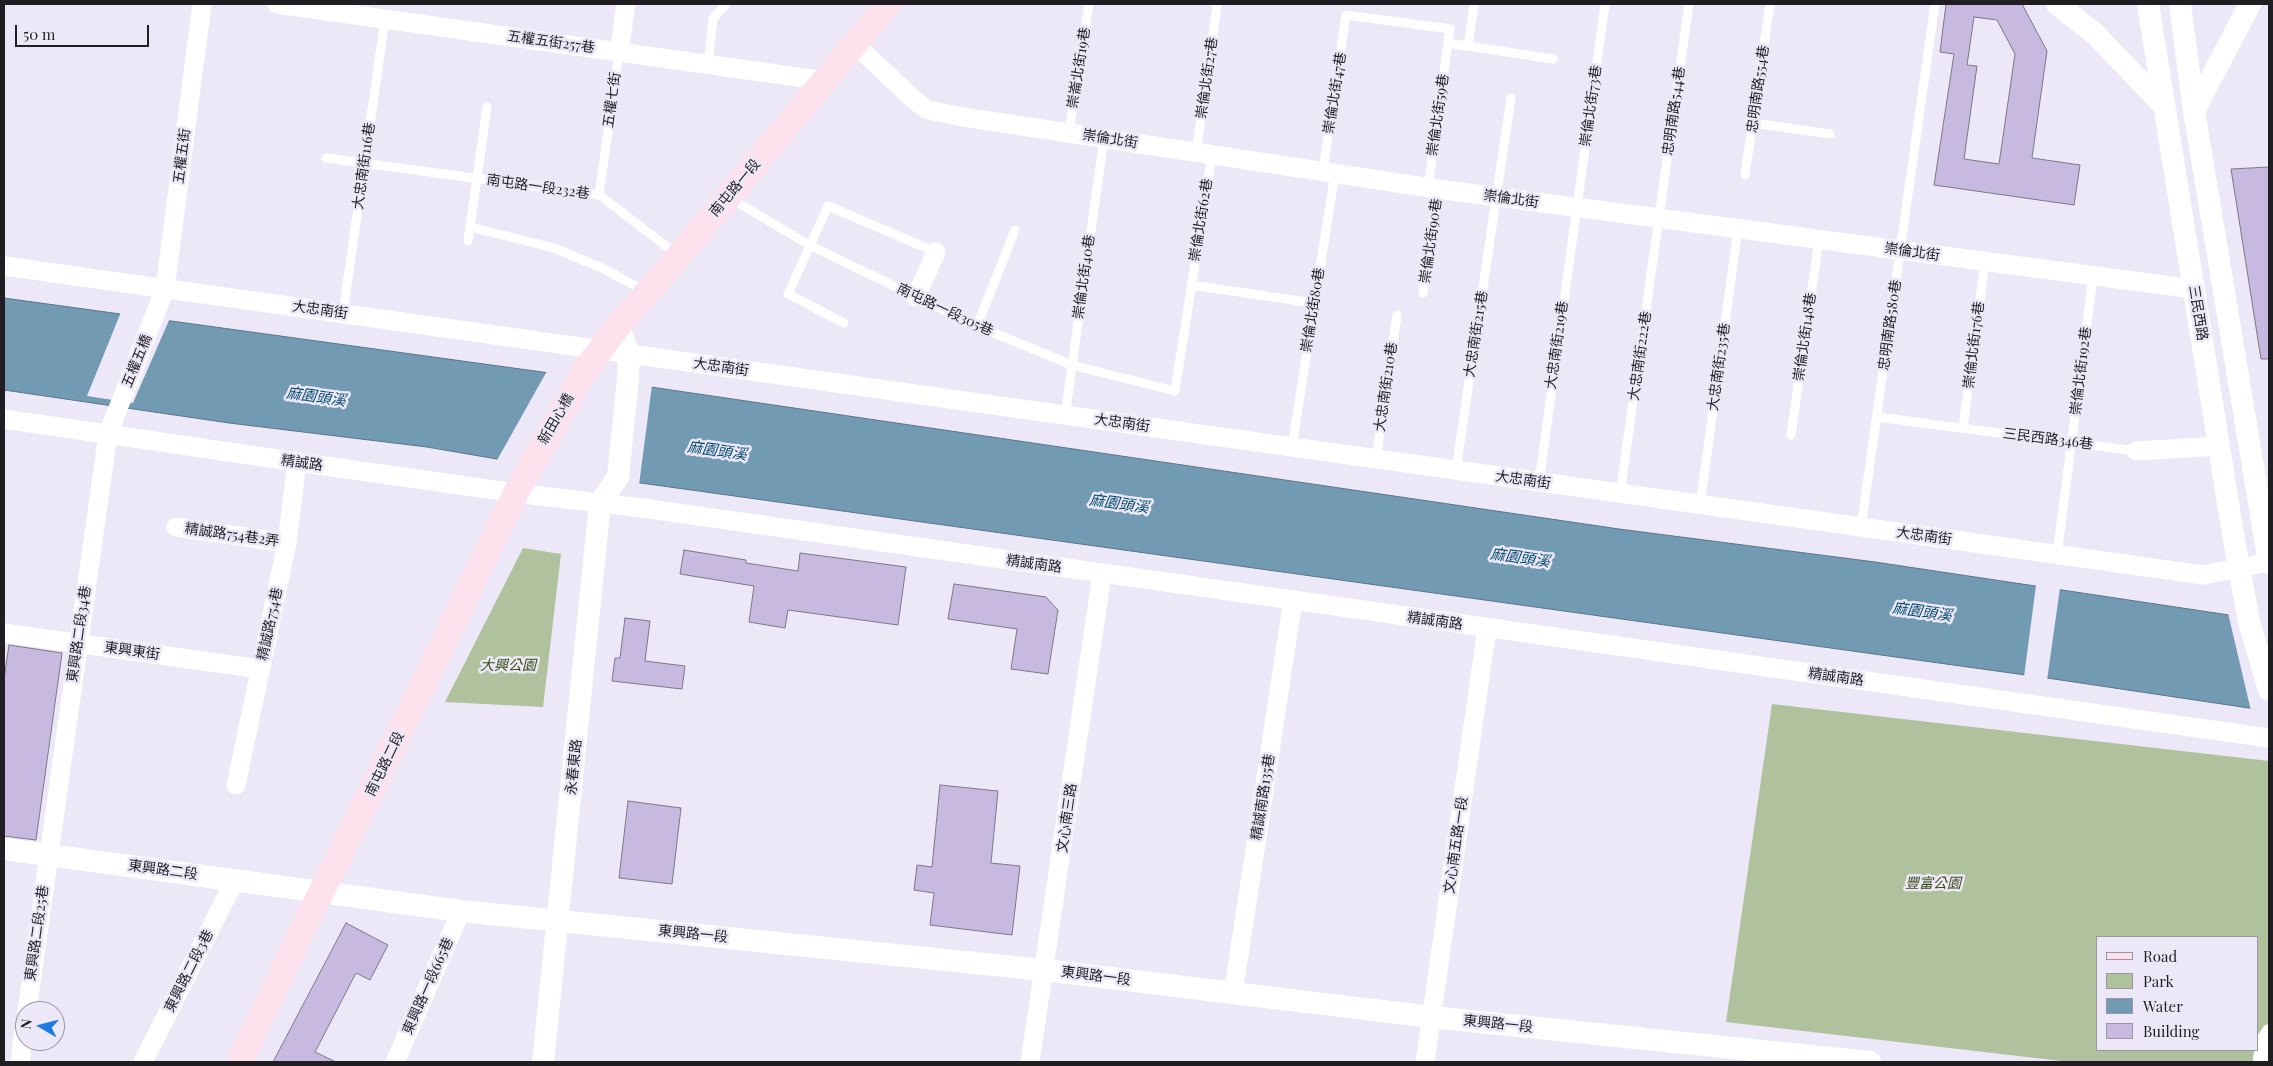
<!DOCTYPE html>
<meta charset="utf-8">
<style>
body{margin:0}
#map{position:relative;width:2273px;height:1066px;overflow:hidden;background:#ede8f7;font-family:"Playfair Display",serif}
canvas{display:block}
.frame{position:absolute;inset:0;border:5px solid #201e23;pointer-events:none}
.legend{position:absolute;left:2096px;top:936px;width:162px;height:115px;box-sizing:border-box;background:#ede8f7;border:1px solid #9b97a2;margin:0;padding:6px 9px;list-style:none;font-size:15px;color:#201e23}
.legend li{display:flex;align-items:center;gap:10px;height:25px}
.legend b{width:25px;border:1px solid #9b97a2}
.north{position:absolute;left:15px;top:1001px;width:50px;height:50px;box-sizing:border-box;background:#ede8f7;border:1px solid #9b97a2;border-radius:50%;rotate:278deg;font-size:14px;font-weight:700;line-height:20px;text-align:center;color:#201e23}
.north::after{content:'';display:block;margin:auto;width:18px;height:22px;background:#1d7ae3;clip-path:polygon(50% 0,100% 100%,50% 72%,0 100%)}
.scale{position:absolute;left:15px;top:25px;width:134px;height:22px;box-sizing:border-box;border:2px solid #201e23;border-top:0;padding-left:6px;font-size:15px;line-height:18px;white-space:nowrap;color:#201e23;-webkit-text-stroke:4px #ede8f7;paint-order:stroke}
</style>
<div id="map">
<canvas width="2273" height="1066"></canvas>
<div class="frame"></div>
<ul class="legend">
<li><b style="height:6px;background:#fde2ed"></b>Road</li>
<li><b style="height:14px;background:#b0c19d"></b>Park</li>
<li><b style="height:14px;background:#739ab3"></b>Water</li>
<li><b style="height:14px;background:#c8b9e0"></b>Building</li>
</ul>
<div class="north">N</div>
<div class="scale">50 m</div>
</div>
<script>
const g = document.querySelector('canvas').getContext('2d');
g.lineJoin = 'round';
function fillPath(path, color) { g.fillStyle = color; g.fill(path, 'evenodd'); }
const shape = rows => new Path2D(rows.map(r => 'M' + r).join(''));
function trace(path, color, width, dash) { g.strokeStyle = color; g.lineWidth = width; g.lineCap = dash ? 'butt' : 'round'; g.setLineDash(dash || []); g.stroke(path); }
function label(font, color, halo, rows, align = 'center') {
  g.font = font + ' "Playfair Display","Noto Sans TC",serif'; g.lineWidth = 5; g.setLineDash([]); g.textBaseline = 'middle'; g.strokeStyle = halo; g.fillStyle = color; for (const [text, x, y, turn = 0] of rows) {
    g.save(); g.translate(x, y); g.rotate((+turn || 0) * Math.PI / 180); g.textAlign = isNaN(turn) ? turn : align; if (halo) g.strokeText(text, 0, 0); g.fillText(text, 0, 0); g.restore();
  }
}
const green = shape([
 [523,548,561,554,543,707,445,702],
 [1772,704,2269,761,2269,1062,2070,1062,1726,1022],
 [2097,937,2257,937,2257,1050,2097,1050]
]);
const water = shape([
 [4,298,644,386,1619,529,1875,562,2269,621,2269,711,2047,678,619,480,427,447,229,423,4,390,4,298]
]);
const pier = shape([
 [121,312,170,318,133,403,87,396],
 [547,371,652,385,639,485,496,462],
 [2036,585,2060,588,2047,680,2024,677],
 [2228,613,2269,619,2269,714,2251,711]
]);
const building = shape([
 [1946,4,2022,4,2047,51,2032,158,2080,165,2074,205,1934,185,1954,54,1940,52,1946,4],
 [1974,17,1997,20,2015,54,1999,164,1964,159,1977,66,1967,65,1974,17],
 [2269,167,2269,359,2261,359,2231,169,2269,167],
 [684,550,746,560,746,563,798,571,800,553,906,567,898,625,788,610,785,628,749,622,754,586,680,574,684,550],
 [954,584,1046,597,1058,610,1048,674,1011,669,1017,629,948,619,954,584],
 [625,618,650,621,645,661,685,666,682,689,612,681,615,658,620,658,625,618],
 [9,645,62,653,36,840,4,836,4,679,9,645],
 [940,785,998,791,991,863,1020,866,1012,935,930,925,934,893,914,890,917,865,932,867,940,785],
 [628,801,681,808,672,884,619,878,628,801],
 [346,923,388,945,370,980,356,973,315,1052,336,1062,273,1062,346,923]
]);
const service = shape([
 [1468,46,1474,4],
 [708,65,713,19,726,4],
 [1753,123,1830,134],
 [1069,133,1089,4],
 [1196,153,1217,6,1216,4],
 [326,158,599,195,678,255],
 [1323,171,1346,15,1450,29,1448,43,1553,59],
 [1745,175,1770,4],
 [1428,188,1448,43],
 [599,195,619,52],
 [730,198,811,246,977,326,1072,365,1175,391,1212,155],
 [470,227,554,248,602,268,645,291],
 [468,241,487,107],
 [1191,285,1314,303],
 [1423,293,1438,189],
 [343,313,385,19],
 [844,323,788,294,828,206,936,252],
 [977,326,1015,230],
 [1065,416,1104,138],
 [1877,417,2136,451],
 [1963,428,1985,262],
 [1791,435,1819,240],
 [1292,447,1335,173],
 [1376,459,1397,315],
 [1456,470,1511,98],
 [1539,482,1605,4],
 [1620,494,1689,4],
 [1700,505,1738,229],
 [1861,527,1935,4],
 [2057,555,2093,276]
]);
const pedestrian = shape([
 [2269,1031,2263,1040,2260,1059,2269,1061]
]);
const minor = shape([
 [277,4,826,81],
 [855,44,914,100,928,110,963,117,1438,189,2194,289],
 [619,52,626,4],
 [4,266,2203,575,2269,562],
 [916,297,936,252],
 [4,419,297,462,516,493,642,508,2269,738],
 [2136,451,2219,446],
 [176,527,287,543],
 [4,633,260,669],
 [236,785,287,543,297,462],
 [1233,994,1293,600],
 [27,1011,108,434,165,289,202,4],
 [20,1062,25,1022],
 [143,1062,235,880],
 [395,1062,461,911],
 [1030,1062,1102,574],
 [1425,1062,1487,628]
]);
const tertiary = shape([
 [2057,4,2095,34,2164,106],
 [2148,4,2233,534,2249,622,2269,690],
 [2180,4,2194,111,2269,563],
 [2194,111,2250,4],
 [4,849,461,911,1044,970,1431,1017,1870,1062],
 [543,1062,600,503,618,477,628,378,629,354,618,326]
]);
const secondary = shape([
 [240,1062,307,920,337,861,516,493,583,373,618,326,679,256,888,4]
]);
const streetNames = [
 ["五權五街257巷",551,42,8],
 ["崇崙北街19巷",1079,68,-81],
 ["崇倫北街27巷",1207,78,-82],
 ["忠明南路554巷",1758,89,-82],
 ["崇倫北街47巷",1335,93,-81],
 ["五權七街",612,100,-82],
 ["崇倫北街73巷",1591,106,-82],
 ["忠明南路544巷",1674,111,-82],
 ["崇倫北街59巷",1438,115,-82],
 ["崇倫北街",1110,139,9],
 ["五權五街",182,156,-83],
 ["大忠南街116巷",364,166,-82],
 ["南屯路一段232巷",538,187,8],
 ["南屯路一段",735,188,-50],
 ["崇倫北街",1511,199,8],
 ["崇倫北街62巷",1201,220,-81],
 ["崇倫北街90巷",1431,241,-82],
 ["崇倫北街",1912,252,8],
 ["崇倫北街40巷",1084,277,-82],
 ["大忠南街",320,310,8],
 ["南屯路一段305巷",945,310,25],
 ["崇倫北街80巷",1313,310,-81],
 ["三民西路",2198,313,81],
 ["忠明南路580巷",1890,325,-82],
 ["大忠南街215巷",1476,334,-81],
 ["崇倫北街148巷",1805,337,-82],
 ["大忠南街219巷",1557,345,-82],
 ["崇倫北街176巷",1974,345,-83],
 ["大忠南街222巷",1640,356,-82],
 ["五權五橋",137,361,-68],
 ["大忠南街",721,367,8],
 ["大忠南街235巷",1719,367,-82],
 ["崇倫北街192巷",2081,371,-83],
 ["大忠南街210巷",1386,387,-82],
 ["新田心橋",556,419,-60],
 ["大忠南街",1122,423,8],
 ["三民西路346巷",2048,439,7],
 ["精誠路",302,463,8],
 ["大忠南街",1523,480,8],
 ["精誠路754巷2弄",232,535,8],
 ["大忠南街",1924,536,8],
 ["精誠南路",1034,564,8],
 ["精誠南路",1435,621,8],
 ["精誠路754巷",270,624,-78],
 ["東興路二段34巷",79,634,-82],
 ["東興東街",132,651,8],
 ["精誠南路",1836,677,8],
 ["南屯路二段",385,764,-64],
 ["永春東路",574,767,-84],
 ["精誠南路135巷",1263,797,-81],
 ["文心南三路",1067,818,-82],
 ["文心南五路一段",1456,845,-82],
 ["東興路二段",163,870,8],
 ["東興路二段25巷",37,933,-82],
 ["東興路一段",693,934,6],
 ["東興路二段3巷",189,971,-63],
 ["東興路一段",1096,976,7],
 ["東興路一段665巷",428,986,-66],
 ["東興路一段",1498,1024,6]
];
const parkNames = [
 ["大興公園",508,666],
 ["豐富公園",1933,884]
];
const waterNames = [
 ["麻園頭溪",316,397,8],
 ["麻園頭溪",717,451,8],
 ["麻園頭溪",1119,504,8],
 ["麻園頭溪",1520,558,8],
 ["麻園頭溪",1922,612,8]
];
fillPath(green, '#b0c19d');
fillPath(water, '#739ab3');
trace(water, '#5a7588', 1);
fillPath(pier, '#ede8f7');
fillPath(building, '#c8b9e0');
trace(building, '#7d7885', 1);
trace(service, '#fff', 9);
trace(pedestrian, '#fff', 14);
trace(minor, '#fff', 19);
trace(tertiary, '#fff', 22);
trace(secondary, '#fde2ed', 26);
label('14px', '#201e23', '#ede8f7', streetNames);
label('italic 14px', '#354b12', '#ede8f7', parkNames);
label('italic 15px', '#004a6d', '#ede8f7', waterNames);
</script>
